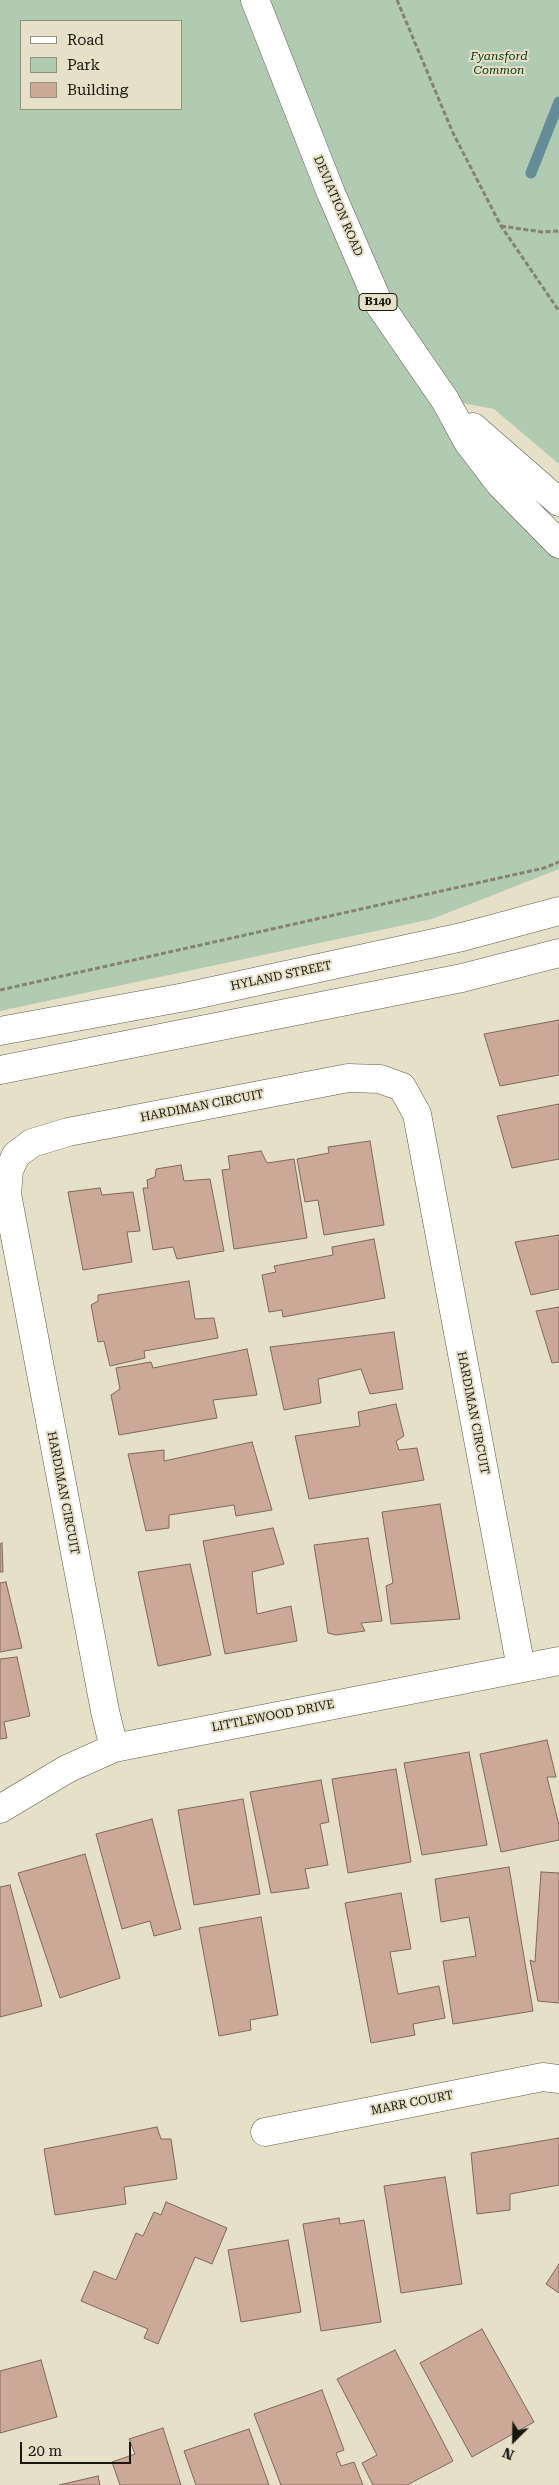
<!DOCTYPE html>
<style>
body{margin:0}
#map{position:relative;width:559px;height:2485px;overflow:hidden;background:#e5e0c7;font-family:"Roboto Serif",serif}
canvas{display:block}
.legend{position:absolute;left:20px;top:20px;width:162px;height:90px;box-sizing:border-box;background:#e5e0c7;border:1px solid #93907d;margin:0;padding:6px 9px;list-style:none;font-size:15px;color:#18170e}
.legend li{display:flex;align-items:center;gap:10px;height:25px}
.legend b{width:25px;border:1px solid #93907d}
.north{position:absolute;left:489px;top:2415px;width:50px;height:50px;-webkit-text-stroke:4px #e5e0c7;paint-order:stroke;rotate:203deg;font-size:14px;font-weight:700;line-height:20px;text-align:center;color:#18170e}
.north::after{content:'';display:block;margin:auto;width:18px;height:22px;background:#18170e;clip-path:polygon(50% 0,100% 100%,50% 72%,0 100%)}
.scale{position:absolute;left:20px;top:2442px;width:111px;height:22px;box-sizing:border-box;border:2px solid #18170e;border-top:0;padding-left:6px;font-size:15px;line-height:18px;white-space:nowrap;color:#18170e;-webkit-text-stroke:4px #e5e0c7;paint-order:stroke}
</style>
<div id="map">
<canvas width="559" height="2485"></canvas>
<ul class="legend">
<li><b style="height:6px;background:#fff"></b>Road</li>
<li><b style="height:14px;background:#b0cbb2"></b>Park</li>
<li><b style="height:14px;background:#cba996"></b>Building</li>
</ul>
<div class="north">N</div>
<div class="scale">20 m</div>
</div>
<script>
const g = document.querySelector('canvas').getContext('2d');
g.lineJoin = 'round';
function fillPath(path, color) { g.fillStyle = color; g.fill(path, 'evenodd'); }
const shape = rows => new Path2D(rows.map(r => 'M' + r).join(''));
function trace(path, color, width, dash) { g.strokeStyle = color; g.lineWidth = width; g.lineCap = dash ? 'butt' : 'round'; g.setLineDash(dash || []); g.stroke(path); }
function label(font, color, halo, rows, align = 'center') {
  g.font = font + ' "Roboto Serif",serif'; g.lineWidth = 4; g.setLineDash([]); g.textBaseline = 'middle'; g.strokeStyle = halo; g.fillStyle = color; for (const [text, x, y, turn = 0] of rows) {
    g.save(); g.translate(x, y); g.rotate((+turn || 0) * Math.PI / 180); g.textAlign = isNaN(turn) ? turn : align; if (halo) g.strokeText(text, 0, 0); g.fillText(text, 0, 0); g.restore();
  }
}
const green = shape([
 [0,0,559,0,559,464,494,409,446,400,559,544,559,869,432,919,0,1011],
 [21,21,181,21,181,109,21,109]
]);
const stream = shape([
 [531,173,559,102]
]);
const building = shape([
 [559,1020,559,1075,500,1086,484,1034,559,1020],
 [559,1104,559,1159,512,1168,497,1116,559,1104],
 [370,1141,384,1225,324,1235,318,1200,305,1202,297,1159,329,1153,328,1147,370,1141],
 [261,1151,267,1163,294,1159,307,1238,234,1249,222,1170,230,1169,228,1156,261,1151],
 [181,1165,184,1181,210,1179,224,1251,177,1259,173,1247,153,1250,143,1188,148,1188,147,1180,155,1177,156,1169,181,1165],
 [100,1188,102,1195,133,1192,140,1231,127,1232,132,1262,83,1270,68,1192,100,1188],
 [559,1235,559,1289,531,1295,515,1242,559,1235],
 [374,1239,385,1298,283,1317,282,1310,269,1312,262,1275,276,1272,274,1266,333,1255,332,1247,374,1239],
 [189,1281,195,1319,214,1318,218,1338,144,1351,145,1358,110,1366,104,1341,98,1342,91,1305,98,1301,98,1295,189,1281],
 [559,1307,559,1362,552,1363,536,1311,559,1307],
 [394,1332,403,1389,370,1394,361,1369,318,1379,321,1403,284,1410,270,1347,394,1332],
 [247,1349,257,1395,213,1400,217,1418,119,1435,111,1395,120,1389,116,1368,151,1362,153,1368,247,1349],
 [396,1404,404,1436,396,1441,399,1450,417,1448,424,1480,309,1499,295,1436,360,1426,358,1412,396,1404],
 [252,1442,272,1510,236,1516,234,1505,169,1515,169,1528,146,1531,128,1454,164,1450,164,1461,252,1442],
 [440,1504,460,1619,391,1624,386,1586,393,1583,382,1512,440,1504],
 [273,1528,284,1564,252,1572,257,1614,291,1606,297,1641,225,1654,203,1541,273,1528],
 [368,1538,382,1621,361,1623,365,1631,336,1635,328,1633,314,1545,368,1538],
 [2,1543,3,1572,0,1572,0,1544,2,1543],
 [190,1564,211,1655,158,1666,138,1572,190,1564],
 [6,1582,22,1648,0,1652,0,1583,6,1582],
 [17,1657,30,1716,4,1722,7,1738,0,1739,0,1659,17,1657],
 [547,1740,556,1777,547,1777,559,1825,559,1840,501,1852,480,1754,547,1740],
 [469,1752,487,1845,422,1855,404,1763,469,1752],
 [396,1769,411,1862,348,1873,332,1779,396,1769],
 [321,1780,329,1822,320,1824,328,1865,305,1869,309,1888,271,1893,250,1792,321,1780],
 [243,1799,260,1894,194,1905,178,1810,243,1799],
 [152,1819,181,1929,154,1936,150,1921,122,1929,96,1834,152,1819],
 [85,1854,120,1978,60,1998,18,1873,85,1854],
 [509,1867,533,2011,453,2024,443,1961,476,1956,469,1917,441,1922,435,1879,509,1867],
 [541,1872,559,1873,559,2003,538,2001,530,1960,535,1962,541,1872],
 [10,1885,42,2006,0,2017,0,1887,10,1885],
 [401,1893,411,1949,390,1952,398,1994,439,1986,445,2018,413,2024,415,2035,371,2043,345,1903,401,1893],
 [261,1917,278,2015,250,2020,251,2030,219,2036,199,1928,261,1917],
 [157,2127,161,2139,171,2139,177,2179,124,2187,126,2204,55,2215,44,2149,157,2127],
 [559,2138,559,2185,510,2194,510,2210,477,2214,471,2153,559,2138],
 [445,2177,462,2284,401,2293,384,2186,445,2177],
 [166,2202,227,2228,212,2264,195,2257,158,2344,144,2338,148,2329,81,2301,94,2271,116,2280,136,2233,143,2236,154,2212,161,2215,166,2202],
 [339,2218,340,2224,364,2220,381,2322,321,2331,303,2224,339,2218],
 [288,2240,301,2312,241,2322,228,2250,288,2240],
 [559,2264,559,2293,546,2284,559,2264],
 [482,2329,534,2422,472,2457,420,2363,482,2329],
 [395,2350,453,2461,407,2485,373,2485,362,2463,377,2455,337,2379,395,2350],
 [41,2360,57,2417,0,2433,0,2371,41,2360],
 [322,2390,344,2450,336,2453,341,2466,354,2462,363,2485,281,2485,254,2414,322,2390],
 [163,2428,181,2485,120,2485,112,2462,135,2454,129,2439,163,2428],
 [249,2429,269,2485,196,2485,184,2451,249,2429],
 [98,2476,100,2485,59,2485,98,2476]
]);
const path = shape([
 [397,0,453,133,501,226,559,311],
 [501,226,542,232,559,231],
 [0,990,544,868,559,862]
]);
const street = shape([
 [114,1748,105,1711,7,1194,9,1170,16,1155,32,1143,68,1132,348,1078,380,1079,402,1087,417,1114,521,1668],
 [0,1809,67,1769,114,1748,559,1661],
 [265,2132,543,2077,559,2079]
]);
const secondary = shape([
 [0,1031,185,997,462,937,559,911],
 [0,1070,462,978,559,953]
]);
const primary = shape([
 [255,0,331,193,379,304,445,400,468,442,500,484,559,544],
 [473,427,559,502]
]);
const shields = [
 [378,302,38]
];
const shieldNames = [
 ["B140",378,302]
];
const parkNames = [
 ["Fyansford",499,56],
 ["Common",499,70]
];
const streetNames = [
 ["DEVIATION ROAD",338,206,67],
 ["HYLAND STREET",281,976,-12],
 ["HARDIMAN CIRCUIT",202,1106,-11],
 ["HARDIMAN CIRCUIT",473,1413,79],
 ["HARDIMAN CIRCUIT",63,1493,79],
 ["LITTLEWOOD DRIVE",273,1716,-11],
 ["MARR COURT",412,2103,-11]
];
fillPath(green, '#b0cbb2');
trace(stream, '#648d98', 11);
fillPath(building, '#cba996');
trace(building, '#7e685c', 1);
trace(street, '#615d47', 29);
trace(secondary, '#615d47', 29);
trace(primary, '#615d47', 29);
trace(path, '#858270', 3, [5, 2.5]);
trace(street, '#fff', 28);
trace(secondary, '#fff', 28);
trace(primary, '#fff', 28);
for (const [x, y, w] of shields) { const box = new Path2D(); box.roundRect(x - w / 2, y - 8.5, w, 17, 4); g.fillStyle = '#e5e0c7'; g.fill(box); trace(box, '#18170e', 1); }
label('bold 11px', '#18170e', null, shieldNames);
label('italic 12px', '#083613', '#e5e0c7', parkNames);
label('12px', '#18170e', '#e5e0c7', streetNames);
</script>
